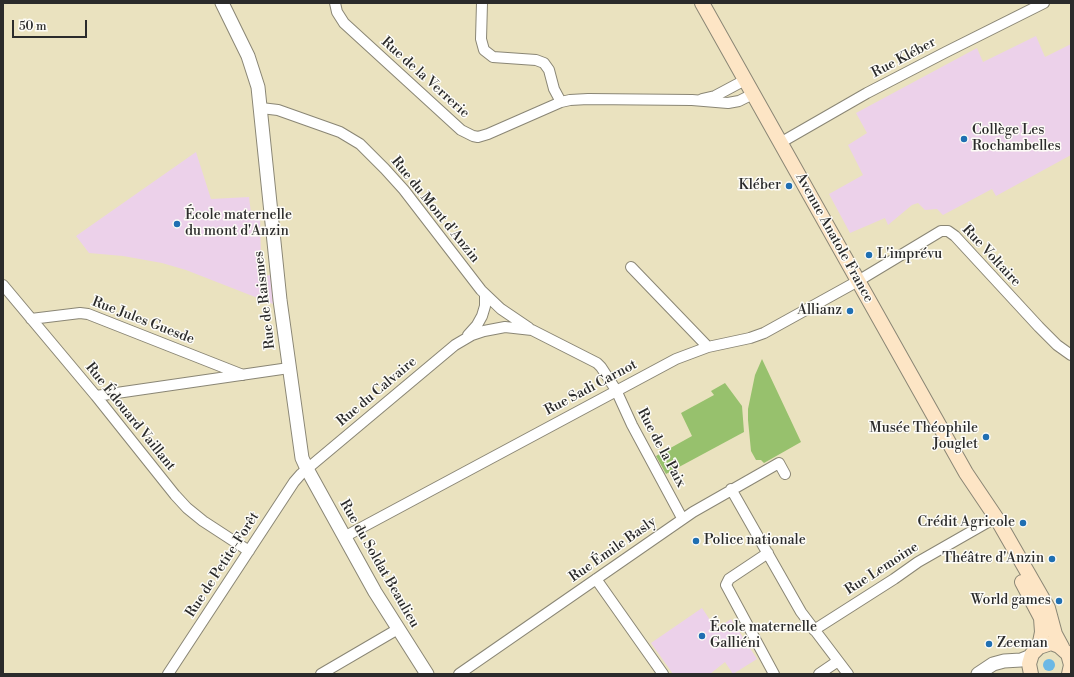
<!DOCTYPE html>
<meta charset="utf-8">
<style>
body{margin:0}
#map{position:relative;width:1074px;height:677px;overflow:hidden;background:#eae2bf;font-family:"Libre Bodoni",serif}
canvas{display:block}
.frame{position:absolute;inset:0;border:4px solid #2b2b2b;pointer-events:none}
.scale{position:absolute;left:12px;top:20px;width:75px;height:18px;box-sizing:border-box;border:2px solid #2b2b2b;border-top:0;padding-left:5px;font-size:12px;line-height:14px;white-space:nowrap;color:#2b2b2b;-webkit-text-stroke:3px #fdfcf7;paint-order:stroke}
</style>
<div id="map">
<canvas width="1074" height="677"></canvas>
<div class="frame"></div>
<div class="scale">50 m</div>
</div>
<script>
const g = document.querySelector('canvas').getContext('2d');
g.lineJoin = 'round';
function fillPath(path, color) { g.fillStyle = color; g.fill(path, 'evenodd'); }
const shape = rows => new Path2D(rows.map(r => 'M' + r).join(''));
function trace(path, color, width, dash) { g.strokeStyle = color; g.lineWidth = width; g.lineCap = dash ? 'butt' : 'round'; g.setLineDash(dash || []); g.stroke(path); }
function label(font, color, halo, rows, align = 'center') {
  g.font = font + ' "Libre Bodoni",serif'; g.lineWidth = 3; g.setLineDash([]); g.textBaseline = 'middle'; g.strokeStyle = halo; g.fillStyle = color; for (const [text, x, y, turn = 0] of rows) {
    g.save(); g.translate(x, y); g.rotate((+turn || 0) * Math.PI / 180); g.textAlign = isNaN(turn) ? turn : align; if (halo) g.strokeText(text, 0, 0); g.fillText(text, 0, 0); g.restore();
  }
}
const built = shape([
 [1036,36,1045,57,1071,44,1071,155,996,196,992,189,943,215,937,209,925,210,918,203,912,205,888,225,885,218,850,233,829,194,863,175,848,145,867,133,856,113,977,48,983,62],
 [196,152,211,199,249,197,251,213,260,212,261,262,263,276,271,275,273,304,186,270,162,263,123,256,89,253,76,236],
 [702,608,716,629,731,619,757,659,733,674,725,662,710,674,673,674,651,643]
]);
const green = shape([
 [762,359,801,442,764,463,761,460,756,460,751,451,748,420,748,409,755,375],
 [725,383,742,406,744,432,666,474,656,456,692,436,681,413,714,395,711,391]
]);
const water = shape([
 '1043 665a6 6 0 1 1 12 0a6 6 0 1 1-12 0Z'
]);
const minor = shape([
 [335,3,337,12,344,23,461,130,473,136,478,137,488,134,561,102,570,100,588,99,692,100,728,103,739,101,753,94],
 [482,3,481,39,484,50,493,57,536,60,544,63,549,70,554,89,561,102],
 [702,99,715,96,745,80],
 [261,108,278,110,340,132,360,144,385,169,404,190,481,290,501,309,529,328],
 [780,143,867,93,946,52,1044,3],
 [631,267,708,347],
 [3,285,96,396,175,495,187,508,203,521,249,551],
 [31,319,80,313,88,314,243,375],
 [468,335,477,325,482,316,485,306,485,295],
 [96,396,289,368],
 [731,489,801,612,848,674],
 [344,537,676,359,708,347,750,338,764,333,858,281,941,231,948,231,955,236,1039,327,1057,345,1071,355],
 [768,553,729,579,726,585,774,674],
 [596,579,663,674],
 [814,630,894,579,918,562,988,522],
 [168,674,294,482,301,474,455,345,472,335,484,331,505,327,532,330,597,363,601,367,616,390,632,425,682,518],
 [321,674,398,629],
 [459,674,693,512,779,463,785,474],
 [819,674,838,661]
]);
const tertiary = shape([
 [222,3,248,56,258,87,280,300,302,458,307,469,375,592,427,674],
 [978,674,993,664,1004,661,1021,660,1031,656]
]);
const secondary = shape([
 [702,3,966,473,997,519,1048,608,1055,634,1062,647],
 [1022,582,1041,618,1042,632,1039,647],
 [1031,674,1029,664,1032,654,1039,647,1051,643,1059,646,1068,654,1071,665,1069,674]
]);
const markers = [
 [964,139,4,"#1f6fb2"],
 [789,186,4,"#1f6fb2"],
 [177,224,4,"#1f6fb2"],
 [869,255,4,"#1f6fb2"],
 [850,311,4,"#1f6fb2"],
 [986,437,4,"#1f6fb2"],
 [1023,523,4,"#1f6fb2"],
 [696,541,4,"#1f6fb2"],
 [1052,559,4,"#1f6fb2"],
 [1059,601,4,"#1f6fb2"],
 [702,636,4,"#1f6fb2"],
 [989,644,4,"#1f6fb2"]
];
const streetNames = [
 ["Rue Kléber",904,58,-28],
 ["Rue de la Verrerie",425,78,42],
 ["Rue du Mont d'Anzin",435,210,51],
 ["Avenue Anatole France",834,238,61],
 ["Rue Voltaire",991,256,47],
 ["Rue de Raismes",265,300,-97],
 ["Rue Jules Guesde",143,321,21],
 ["Rue Sadi Carnot",591,388,-28],
 ["Rue du Calvaire",377,392,-40],
 ["Rue Édouard Vaillant",130,417,51],
 ["Rue de la Paix",661,448,62],
 ["Rue Émile Basly",613,550,-35],
 ["Rue du Soldat Beaulieu",379,564,60],
 ["Rue de Petite-Forêt",223,565,-57],
 ["Rue Lemoine",882,569,-33]
];
const poiNames = [
 ["Collège Les",972,131],
 ["Rochambelles",972,147],
 ["Kléber",781,186,"right"],
 ["École maternelle",185,216],
 ["du mont d'Anzin",185,232],
 ["L'imprévu",877,255],
 ["Allianz",842,311,"right"],
 ["Musée Théophile",978,429,"right"],
 ["Jouglet",978,445,"right"],
 ["Crédit Agricole",1015,523,"right"],
 ["Police nationale",704,541],
 ["Théâtre d'Anzin",1044,559,"right"],
 ["World games",1051,601,"right"],
 ["École maternelle",710,628],
 ["Galliéni",710,644],
 ["Zeeman",997,644]
];
fillPath(built, '#ecd1ea');
fillPath(green, '#97c16d');
fillPath(water, '#6bb8e5');
trace(minor, '#8a8675', 12);
trace(tertiary, '#8a8675', 15);
trace(secondary, '#8a8675', 16);
trace(minor, '#fff', 10);
trace(tertiary, '#fff', 13);
trace(secondary, '#fde5c5', 14);
for (const [x, y, r, color] of markers) { const dot = new Path2D(); dot.arc(x, y, r, 0, 2 * Math.PI); g.fillStyle = color; g.fill(dot); trace(dot, '#fdfcf7', 1.5); }
label('14px', '#2b2b2b', '#fdfcf7', streetNames);
label('14px', '#2b2b2b', '#fdfcf7', poiNames, 'left');
</script>
